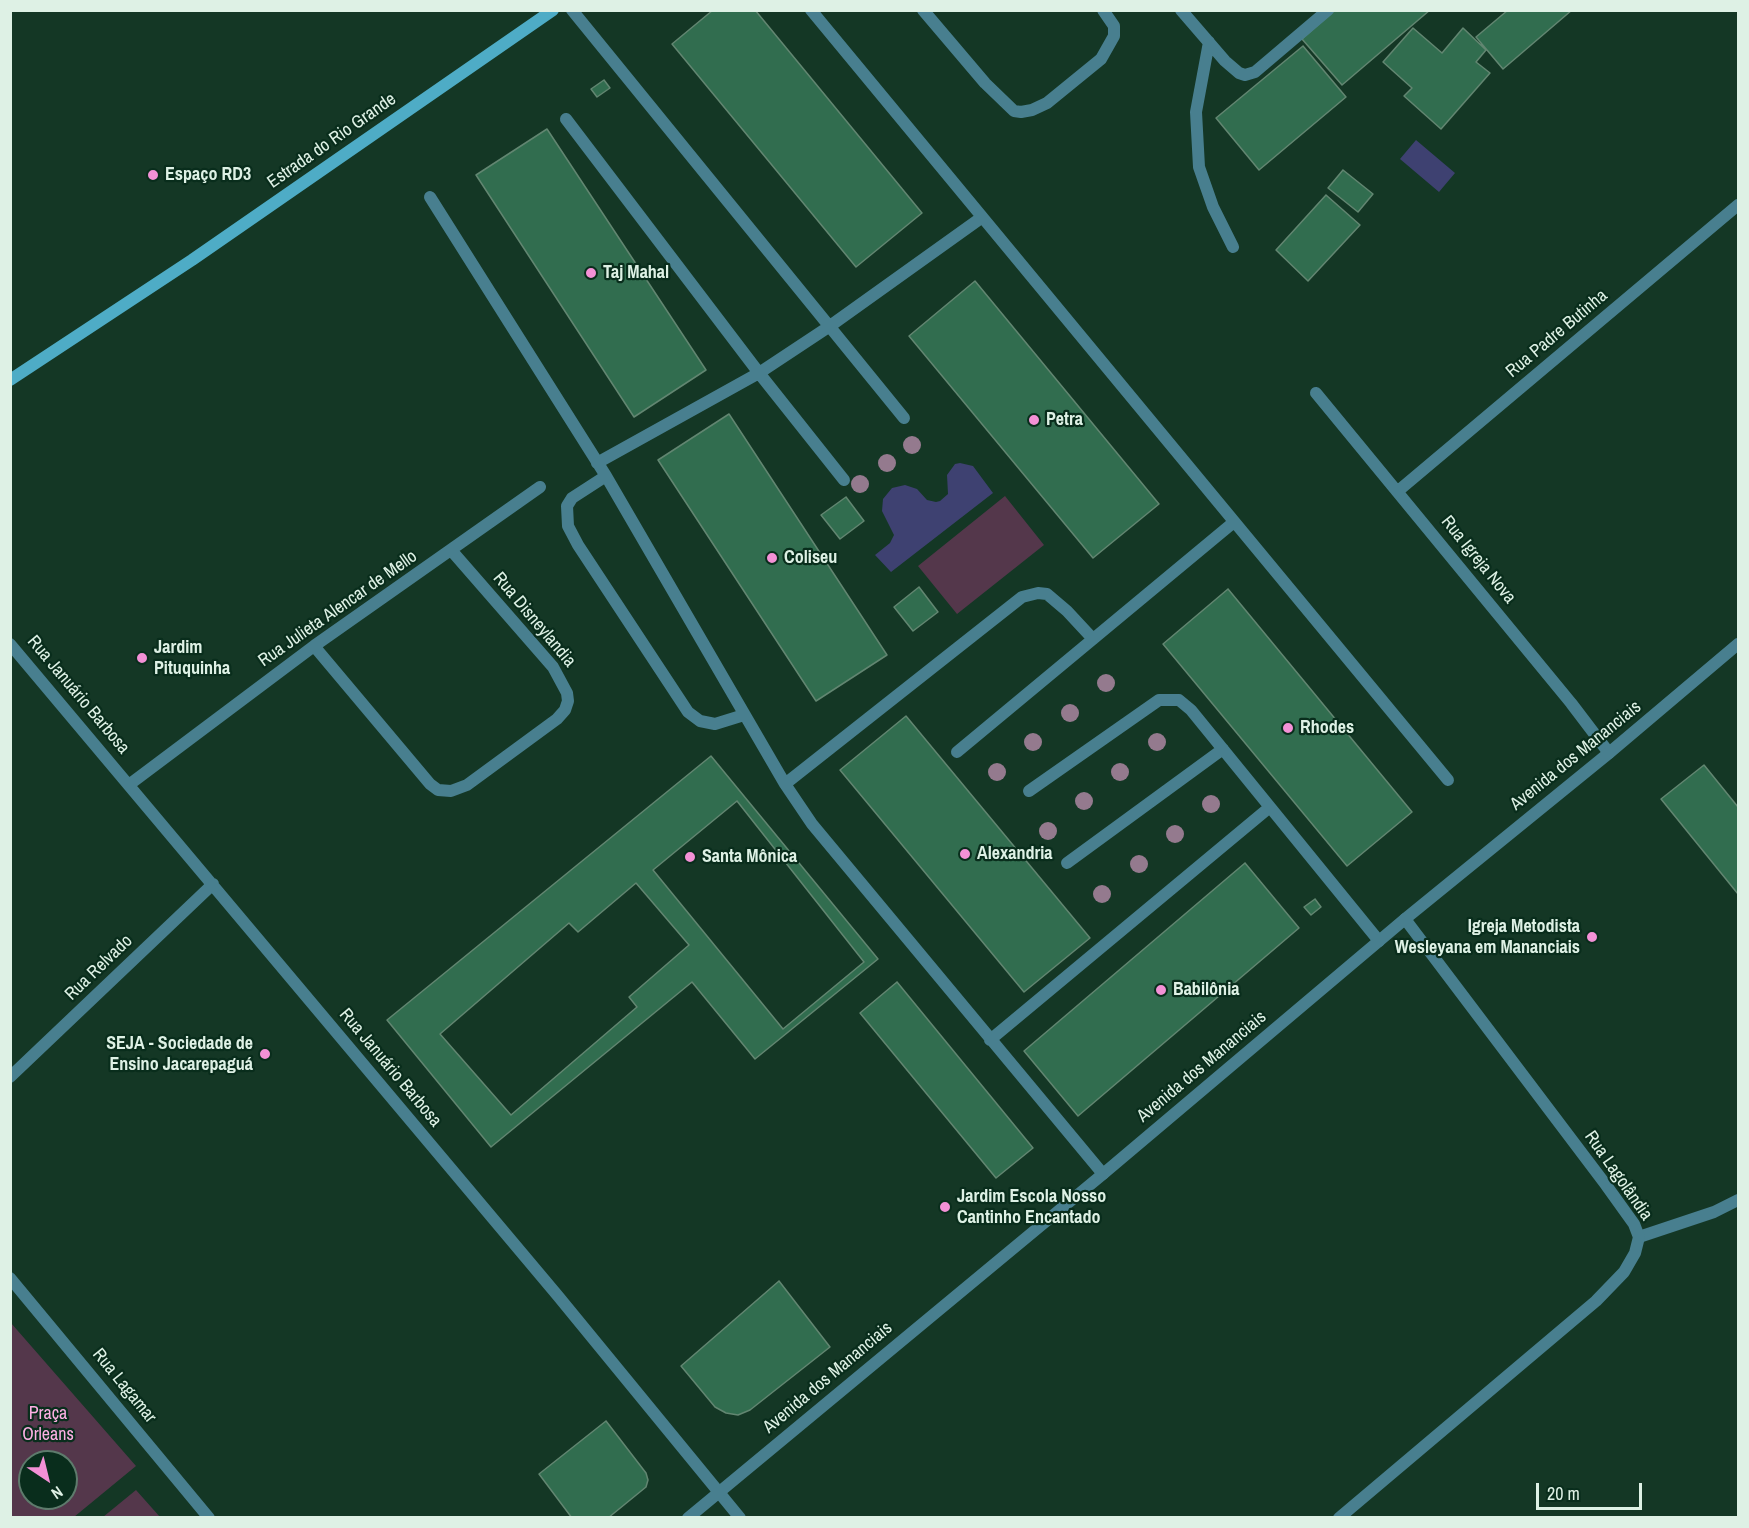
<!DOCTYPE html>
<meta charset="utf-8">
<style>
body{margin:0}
#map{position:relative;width:1749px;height:1528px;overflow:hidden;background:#143725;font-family:"Archivo Narrow",sans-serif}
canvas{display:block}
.frame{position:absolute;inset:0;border:12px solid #def1e5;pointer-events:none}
.north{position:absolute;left:18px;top:1450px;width:60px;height:60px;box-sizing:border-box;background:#092d1c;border:2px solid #5e7b6c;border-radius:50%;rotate:145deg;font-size:16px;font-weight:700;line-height:24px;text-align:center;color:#def1e5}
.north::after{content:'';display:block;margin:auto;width:21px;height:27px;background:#f391d6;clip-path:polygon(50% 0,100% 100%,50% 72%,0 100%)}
.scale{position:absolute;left:1536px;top:1483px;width:106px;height:27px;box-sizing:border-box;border:3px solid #def1e5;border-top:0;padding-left:8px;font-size:18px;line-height:21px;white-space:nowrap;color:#def1e5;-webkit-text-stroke:4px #092d1c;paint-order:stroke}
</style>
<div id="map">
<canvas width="1749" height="1528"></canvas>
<div class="frame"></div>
<div class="north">N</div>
<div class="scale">20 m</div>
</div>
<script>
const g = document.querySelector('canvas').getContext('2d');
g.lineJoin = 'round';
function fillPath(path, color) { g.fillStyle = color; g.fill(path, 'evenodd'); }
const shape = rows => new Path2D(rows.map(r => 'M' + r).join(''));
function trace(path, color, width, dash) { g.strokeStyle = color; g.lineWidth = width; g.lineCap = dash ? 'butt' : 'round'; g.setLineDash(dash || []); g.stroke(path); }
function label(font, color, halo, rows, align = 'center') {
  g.font = font + ' "Archivo Narrow",sans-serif'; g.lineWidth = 4.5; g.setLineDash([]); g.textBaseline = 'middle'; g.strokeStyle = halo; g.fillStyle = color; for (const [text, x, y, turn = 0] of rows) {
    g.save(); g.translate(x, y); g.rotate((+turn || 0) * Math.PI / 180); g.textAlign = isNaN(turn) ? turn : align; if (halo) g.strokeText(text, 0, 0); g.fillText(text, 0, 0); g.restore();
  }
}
const green = shape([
 [1005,496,1044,545,957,614,918,566],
 [11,1323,136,1466,74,1517,11,1517],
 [30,1462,66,1462,66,1498,30,1498],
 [136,1490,160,1517,103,1517]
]);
const water = shape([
 [1416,140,1455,173,1439,192,1400,159],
 [960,463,973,466,993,493,891,572,875,555,890,543,894,535,882,511,883,499,892,488,905,485,917,489,927,500,936,502,940,501,948,494,947,475,955,464]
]);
const building = shape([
 [713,10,755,10,922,213,856,267,672,44,713,10],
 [1335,10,1430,10,1342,85,1302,39,1335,10],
 [1508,10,1572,10,1503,69,1476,37,1508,10],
 [1413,28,1442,53,1463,28,1486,50,1476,62,1490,73,1441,129,1404,96,1412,88,1383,62,1413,28],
 [1303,46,1346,97,1259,170,1216,118,1303,46],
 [604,80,610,88,597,97,591,89,604,80],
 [547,129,706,370,634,417,476,175,547,129],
 [1343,170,1373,194,1358,212,1328,188,1343,170],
 [1326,195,1360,225,1308,281,1276,250,1326,195],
 [975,281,1159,504,1093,558,909,336,975,281],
 [729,414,887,655,816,701,658,460,729,414],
 [846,497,864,521,840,539,821,515,846,497],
 [919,587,938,612,913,631,894,607,919,587],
 [1228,589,1412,812,1347,866,1163,644,1228,589],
 [906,716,1090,938,1024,992,840,770,906,716],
 [711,756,878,959,755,1059,692,982,491,1147,387,1020,711,756],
 [1704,765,1738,807,1738,894,1661,799,1704,765],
 [737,801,864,962,783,1029,653,870,737,801],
 [1245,863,1299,928,1078,1116,1024,1051,1245,863],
 [636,883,689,945,629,997,637,1007,511,1115,440,1034,569,923,578,932,636,883],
 [1315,899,1321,907,1311,915,1304,907,1315,899],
 [897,982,1033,1148,996,1178,860,1013,897,982],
 [779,1281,830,1347,750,1410,738,1415,726,1413,715,1407,681,1366,779,1281],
 [606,1421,646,1473,648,1480,646,1487,608,1518,572,1518,539,1474,606,1421]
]);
const service = shape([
 [923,10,985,83,1014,111,1021,112,1032,110,1047,103,1101,59,1114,36,1114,26,1103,10],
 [1181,10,1225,61,1239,73,1245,75,1255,72,1328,10],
 [1209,42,1196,112,1199,167,1213,207,1233,247],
 [1316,393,1571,703,1609,753],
 [1398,491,1738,205],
 [1639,1237,1714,1212,1738,1200]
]);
const minor = shape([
 [572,10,904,418],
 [811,10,1448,780],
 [566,119,759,373,844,480],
 [430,197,606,476,785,784,812,824,1103,1174],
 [597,463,759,373,830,326,981,218],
 [606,476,572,498,567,506,568,526,578,545,688,712,700,721,715,724,744,715],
 [10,644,558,1296,740,1518],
 [314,646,430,784,438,790,451,791,467,785,557,719,565,710,568,701,567,693,553,667,451,550],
 [957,752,1234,522],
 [130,784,314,646,540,487],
 [785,784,1022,597,1038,593,1047,594,1067,611,1093,639],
 [1029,791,1159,700,1179,700,1191,710,1379,941],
 [1067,863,1223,749],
 [990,1040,1270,807],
 [10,1077,213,884],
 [10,1278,209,1518],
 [1339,1518,1596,1301,1624,1272,1635,1253,1639,1237,1634,1224,1606,1185,1405,919]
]);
const tertiary = shape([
 [688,1518,1103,1174,1405,919,1609,753,1738,644]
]);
const secondary = shape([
 [10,380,192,260,553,10]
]);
const trees = [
 [912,445],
 [887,463],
 [860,484],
 [1106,683],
 [1070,713],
 [1033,742],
 [1157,742],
 [997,772],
 [1120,772],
 [1084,801],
 [1211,804],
 [1048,831],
 [1175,834],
 [1139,864],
 [1102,894]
];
const markers = [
 [153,175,6,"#f391d6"],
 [591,273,6,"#f391d6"],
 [1034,420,6,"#f391d6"],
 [772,558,6,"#f391d6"],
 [142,658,6,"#f391d6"],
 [1288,728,6,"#f391d6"],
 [965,854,6,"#f391d6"],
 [690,857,6,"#f391d6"],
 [1592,937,6,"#f391d6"],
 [1161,990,6,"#f391d6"],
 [265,1054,6,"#f391d6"],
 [945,1207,6,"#f391d6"]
];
const streetNames = [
 ["Estrada do Rio Grande",332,141,-35],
 ["Rua Padre Butinha",1557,334,-40],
 ["Rua Igreja Nova",1478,560,51],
 ["Rua Julieta Alencar de Mello",338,609,-35],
 ["Rua Disneylandia",534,620,50],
 ["Rua Januário Barbosa",78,695,50],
 ["Avenida dos Mananciais",1576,756,-39],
 ["Rua Relvado",99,968,-44],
 ["Avenida dos Mananciais",1202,1067,-40],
 ["Rua Januário Barbosa",390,1068,50],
 ["Rua Lagolândia",1618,1176,55],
 ["Avenida dos Mananciais",828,1378,-40],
 ["Rua Lagamar",124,1386,51]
];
const poiNames = [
 ["Espaço RD3",165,175],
 ["Taj Mahal",603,273],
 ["Petra",1046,420],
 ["Coliseu",784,558],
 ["Jardim",154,648],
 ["Pituquinha",154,669],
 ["Rhodes",1300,728],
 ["Alexandria",977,854],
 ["Santa Mônica",702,857],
 ["Igreja Metodista",1580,927,"right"],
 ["Wesleyana em Mananciais",1580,948,"right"],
 ["Babilônia",1173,990],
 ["SEJA - Sociedade de",253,1044,"right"],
 ["Ensino Jacarepaguá",253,1065,"right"],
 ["Jardim Escola Nosso",957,1197],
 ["Cantinho Encantado",957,1218]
];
const parkNames = [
 ["Praça",48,1414],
 ["Orleans",48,1435]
];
fillPath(green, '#54374b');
fillPath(water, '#3e4171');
fillPath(building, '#316d4f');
trace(building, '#628671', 1.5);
trace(service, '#487f8f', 12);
trace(minor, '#487f8f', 12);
trace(tertiary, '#487f8f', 12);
trace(secondary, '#4eacc6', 12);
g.fillStyle = '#947a8e';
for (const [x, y] of trees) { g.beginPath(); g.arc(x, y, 9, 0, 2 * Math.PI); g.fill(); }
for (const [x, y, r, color] of markers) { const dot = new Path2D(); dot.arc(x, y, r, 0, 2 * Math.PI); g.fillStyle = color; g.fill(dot); trace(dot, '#092d1c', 2); }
label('18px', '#def1e5', '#092d1c', streetNames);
label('bold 18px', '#def1e5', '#092d1c', poiNames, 'left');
label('18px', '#fdb0e4', '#092d1c', parkNames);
</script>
